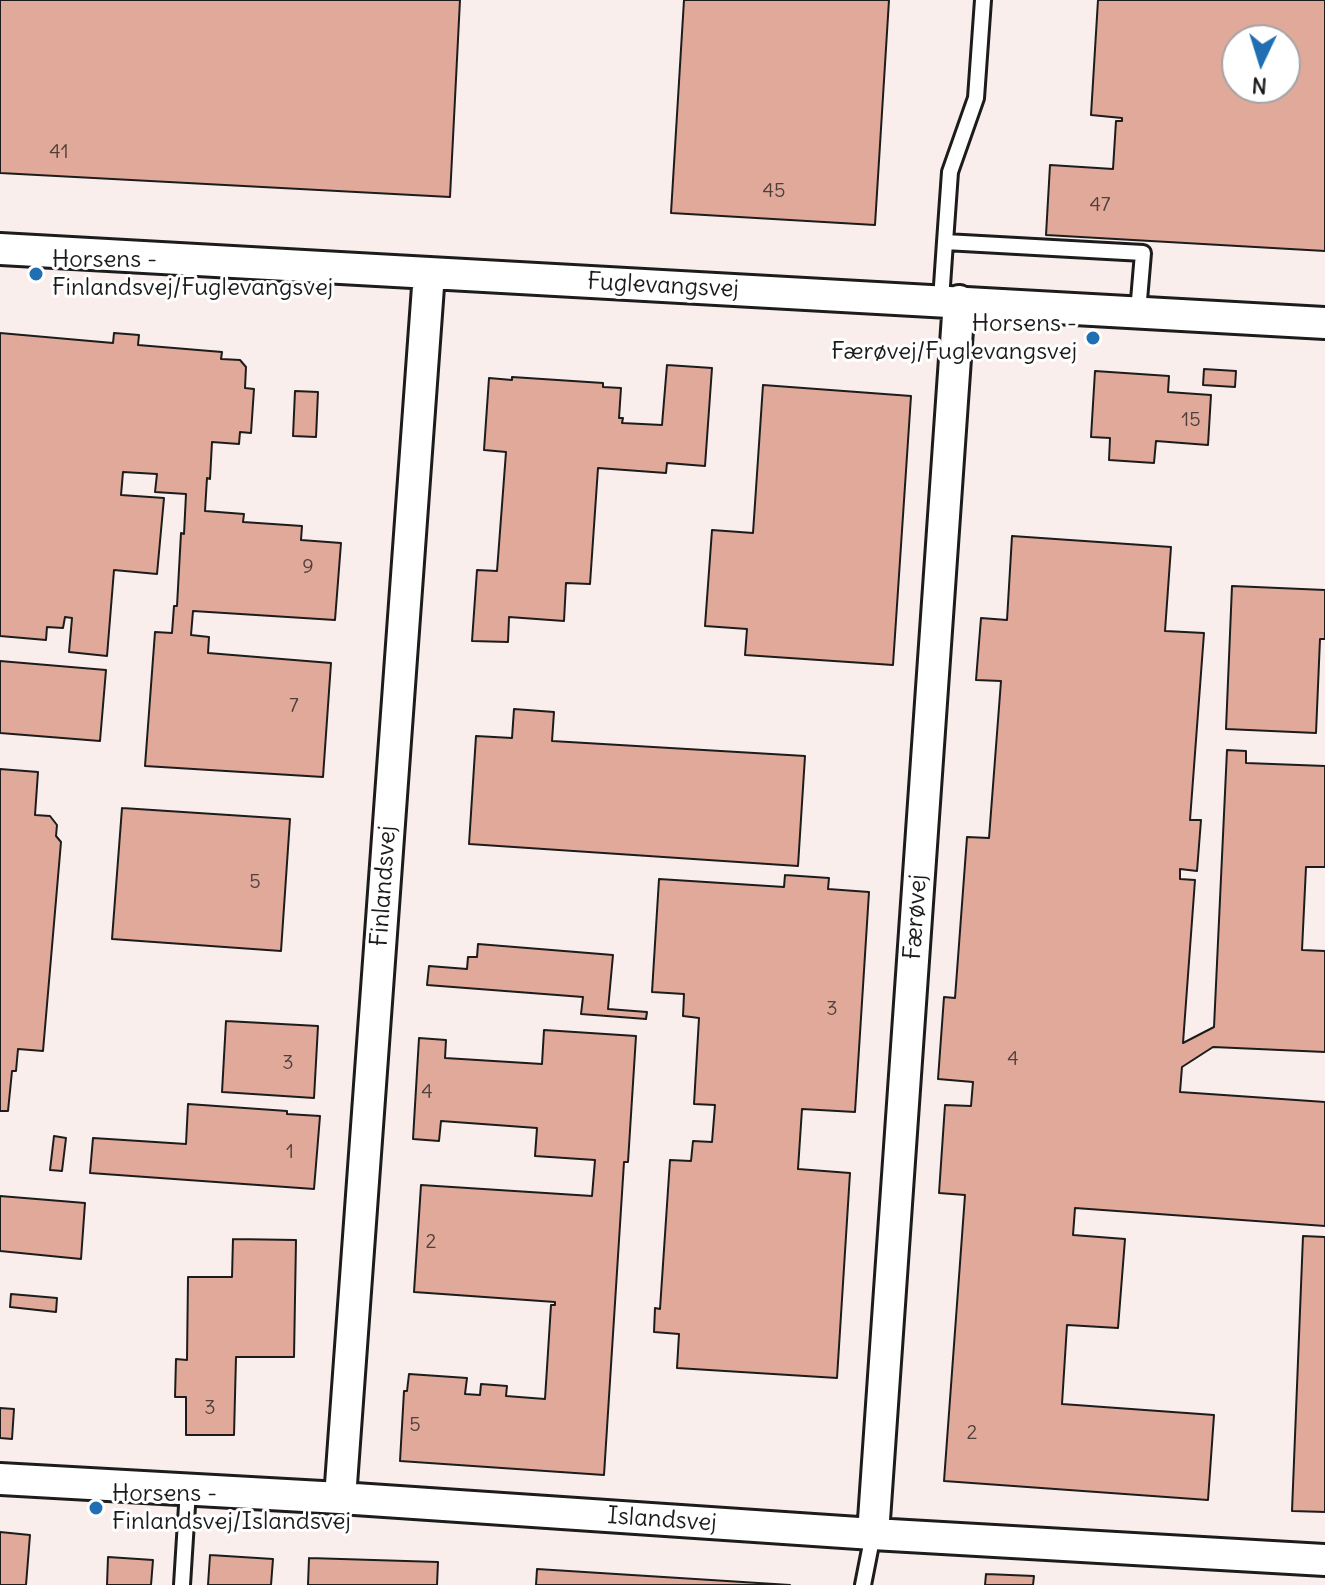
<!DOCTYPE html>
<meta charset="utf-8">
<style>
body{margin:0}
#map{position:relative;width:1325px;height:1585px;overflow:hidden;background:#f9eeeb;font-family:Delius,sans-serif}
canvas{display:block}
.north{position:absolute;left:1221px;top:24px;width:80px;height:80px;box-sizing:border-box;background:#fff;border:2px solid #a4a4a4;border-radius:50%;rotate:184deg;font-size:22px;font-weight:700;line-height:32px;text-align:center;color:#1c1c1c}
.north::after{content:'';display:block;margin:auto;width:28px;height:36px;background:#1f6fb2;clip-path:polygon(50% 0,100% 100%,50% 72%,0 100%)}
</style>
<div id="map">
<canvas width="1325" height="1585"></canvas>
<div class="north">N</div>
</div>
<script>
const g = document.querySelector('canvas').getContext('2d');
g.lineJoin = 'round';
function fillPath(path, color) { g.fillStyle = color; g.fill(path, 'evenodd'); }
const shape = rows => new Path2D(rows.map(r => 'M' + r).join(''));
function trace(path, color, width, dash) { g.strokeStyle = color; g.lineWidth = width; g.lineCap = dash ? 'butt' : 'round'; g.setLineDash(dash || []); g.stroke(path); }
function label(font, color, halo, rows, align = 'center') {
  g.font = font + ' Delius,sans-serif'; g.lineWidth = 6; g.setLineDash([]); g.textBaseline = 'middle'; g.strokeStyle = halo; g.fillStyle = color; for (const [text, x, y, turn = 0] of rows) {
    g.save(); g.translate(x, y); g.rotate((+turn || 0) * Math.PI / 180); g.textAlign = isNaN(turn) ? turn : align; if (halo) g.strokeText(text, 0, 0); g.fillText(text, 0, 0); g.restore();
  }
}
const building = shape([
 [0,0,460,0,450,197,0,173,0,0],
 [684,0,889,0,875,225,671,213,684,0],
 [1098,0,1325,0,1325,251,1046,235,1050,165,1113,169,1116,121,1122,121,1122,118,1091,115,1098,0],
 [1237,40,1285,40,1285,88,1237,88,1237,40],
 [0,333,113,343,114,333,139,335,138,345,222,352,221,359,240,360,246,367,245,388,254,389,251,433,240,432,239,444,212,442,210,479,207,478,205,511,244,514,243,522,302,526,301,540,341,543,335,620,193,611,191,635,209,637,208,653,331,663,323,777,145,766,155,632,172,633,174,606,177,606,181,533,184,534,186,494,155,492,157,474,123,472,121,495,164,498,157,574,114,570,107,656,69,652,72,618,65,617,63,628,47,627,46,640,0,636,0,333],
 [667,365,712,368,705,466,667,463,666,473,598,468,590,584,566,583,564,621,509,617,508,642,472,641,477,570,497,571,506,452,484,450,489,378,512,380,512,377,603,383,603,387,621,388,619,418,623,418,622,423,662,425,667,365],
 [1204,369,1236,371,1235,387,1203,385,1204,369],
 [1095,371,1169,376,1168,392,1211,395,1208,445,1156,441,1154,463,1109,460,1110,438,1091,437,1095,371],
 [763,385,911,396,893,665,745,655,747,629,705,626,712,530,753,533,763,385],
 [295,391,318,392,316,437,293,436,295,391],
 [1012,536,1171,547,1165,631,1204,633,1190,820,1201,820,1197,871,1180,869,1180,879,1195,880,1183,1043,1214,1027,1227,750,1246,751,1246,763,1325,766,1325,867,1306,867,1302,950,1325,951,1325,1052,1213,1047,1182,1067,1180,1092,1325,1102,1325,1226,1075,1208,1073,1235,1125,1239,1118,1328,1067,1325,1062,1404,1214,1415,1208,1500,944,1481,965,1195,939,1193,945,1105,971,1106,973,1082,938,1079,944,997,955,998,967,837,989,838,1001,681,976,680,981,618,1007,620,1012,536],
 [1232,586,1325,590,1325,639,1320,639,1316,733,1226,729,1232,586],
 [0,661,106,670,100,741,0,733,0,661],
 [514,709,554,712,552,741,805,756,798,866,469,844,476,736,512,738,514,709],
 [0,769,38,772,35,815,50,816,57,825,56,836,61,842,43,1051,18,1049,16,1071,12,1071,8,1111,0,1111,0,769],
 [122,808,290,819,281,951,112,939,122,808],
 [785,875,829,878,828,889,869,892,855,1112,802,1109,798,1169,850,1173,837,1378,677,1368,679,1334,654,1332,655,1308,660,1309,670,1160,691,1161,693,1141,712,1142,715,1105,694,1104,699,1018,683,1016,684,994,652,992,659,879,784,887,785,875],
 [478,944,613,955,608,1009,647,1012,646,1019,581,1014,583,997,427,985,429,966,467,969,468,957,477,957,478,944],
 [226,1021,318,1026,314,1098,222,1092,226,1021],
 [544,1030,636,1036,628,1162,624,1162,604,1475,400,1461,404,1391,407,1391,409,1374,467,1378,465,1394,480,1395,481,1384,507,1386,506,1396,545,1399,551,1305,555,1305,555,1302,414,1292,421,1185,592,1196,595,1160,535,1156,537,1128,441,1121,439,1141,413,1139,419,1038,446,1040,445,1058,542,1064,544,1030],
 [188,1104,287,1111,287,1114,320,1116,314,1189,90,1173,93,1138,186,1144,188,1104],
 [54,1136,66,1138,62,1171,50,1170,54,1136],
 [0,1196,85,1203,81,1259,0,1251,0,1196],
 [1303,1236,1325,1237,1325,1512,1292,1511,1303,1236],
 [233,1239,296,1240,294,1357,236,1357,234,1435,186,1435,186,1397,175,1397,176,1359,187,1360,188,1277,232,1277,233,1239],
 [11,1294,57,1298,56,1312,10,1307,11,1294],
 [0,1408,14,1409,12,1439,0,1438,0,1408],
 [0,1532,30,1535,26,1585,0,1585,0,1532],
 [210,1555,273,1559,271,1585,208,1585,210,1555],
 [108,1557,153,1560,151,1585,107,1585,108,1557],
 [309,1558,438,1562,437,1585,308,1585,309,1558],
 [537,1569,790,1585,536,1585,537,1569],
 [986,1574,1034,1576,1033,1585,985,1585,986,1574]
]);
const lane = shape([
 [983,0,976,98,950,172,945,242,1143,253,1138,312],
 [941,300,945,242],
 [182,1585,188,1490],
 [863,1585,873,1534]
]);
const street = shape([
 [0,249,1325,323],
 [0,1479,340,1498,873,1534,1325,1560],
 [340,1498,429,273],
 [873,1534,959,301]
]);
const markers = [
 [36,274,8,"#1f6fb2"],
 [1093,338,8,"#1f6fb2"],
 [96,1508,8,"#1f6fb2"]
];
const numberNames = [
 ["41",59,152],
 ["45",774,191],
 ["47",1100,205],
 ["15",1191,420],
 ["9",308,567],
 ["7",294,706],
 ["5",255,882],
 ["3",832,1009],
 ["4",1013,1059],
 ["3",288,1063],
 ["4",427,1092],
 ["1",290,1152],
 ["2",431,1242],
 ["3",210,1408],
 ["5",415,1425],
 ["2",972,1433]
];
const poiNames = [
 ["Horsens -",52,260],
 ["Finlandsvej/Fuglevangsvej",52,288],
 ["Horsens -",1077,324,"right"],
 ["Færøvej/Fuglevangsvej",1077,352,"right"],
 ["Horsens -",112,1494],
 ["Finlandsvej/Islandsvej",112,1522]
];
const streetNames = [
 ["Fuglevangsvej",663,286,3],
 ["Finlandsvej",384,886,-86],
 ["Færøvej",916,917,-86],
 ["Islandsvej",662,1520,4]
];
fillPath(building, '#e1a99a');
trace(building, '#1c1c1c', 2);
trace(lane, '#1c1c1c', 20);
trace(street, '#1c1c1c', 36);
trace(lane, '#fff', 14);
trace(street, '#fff', 30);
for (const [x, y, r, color] of markers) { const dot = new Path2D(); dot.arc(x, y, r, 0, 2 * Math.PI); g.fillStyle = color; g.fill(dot); trace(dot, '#fff', 3); }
label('20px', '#4d3f3c', null, numberNames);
label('24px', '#1c1c1c', '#fff', poiNames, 'left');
label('24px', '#1c1c1c', '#fff', streetNames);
</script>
